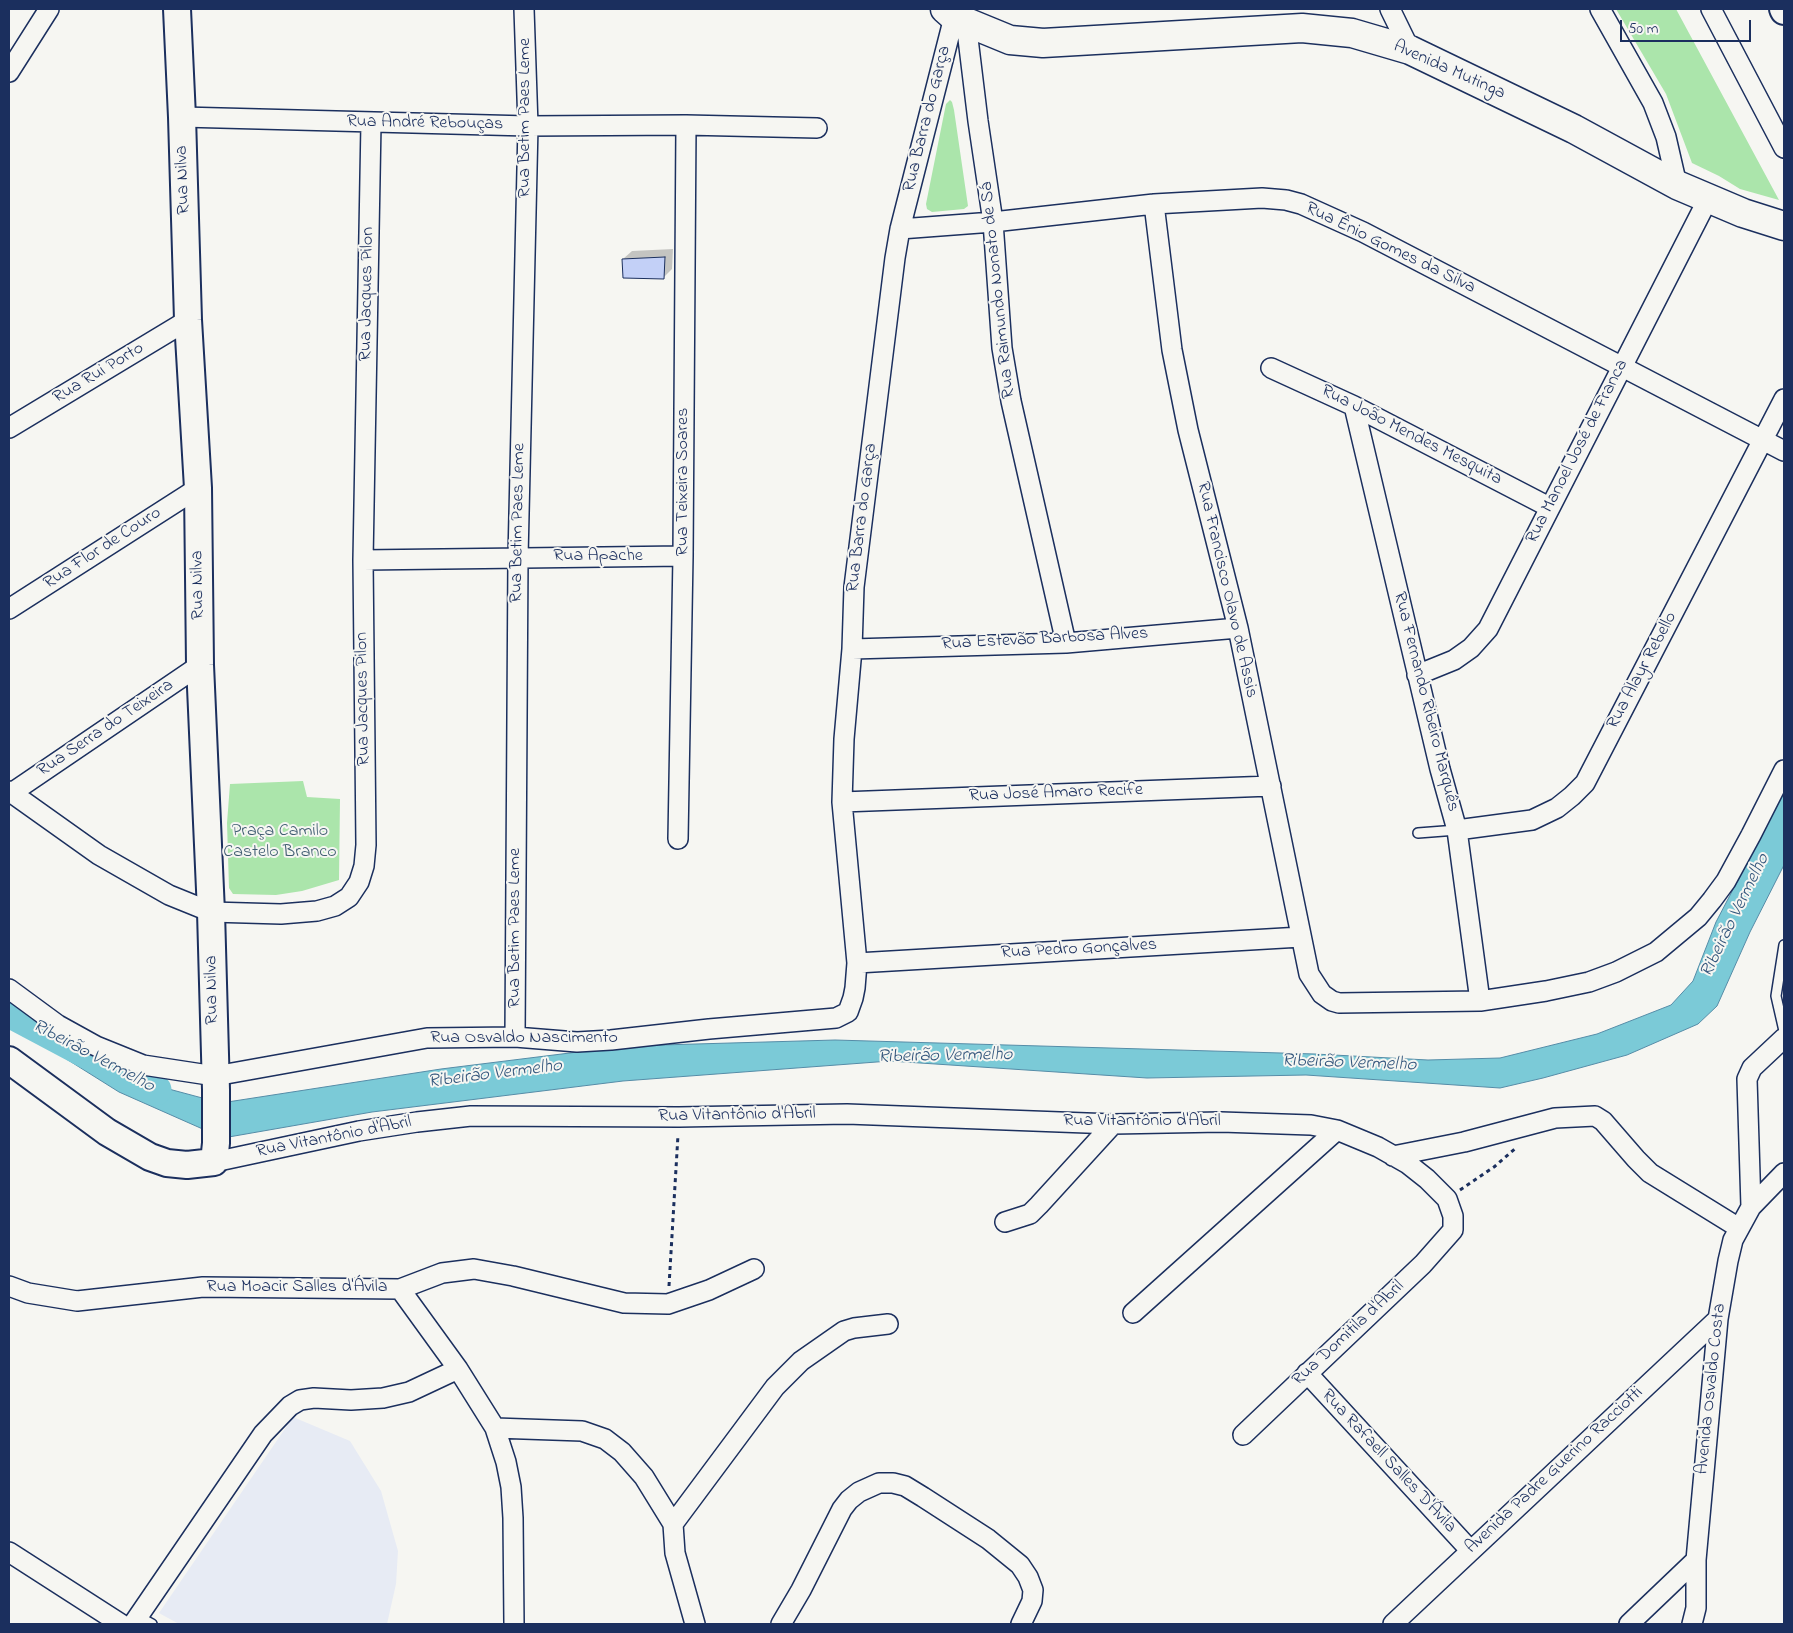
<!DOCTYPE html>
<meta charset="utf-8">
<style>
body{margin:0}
#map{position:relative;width:1793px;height:1633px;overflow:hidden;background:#f6f6f2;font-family:"Indie Flower",sans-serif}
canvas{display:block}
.frame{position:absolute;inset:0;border:10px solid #1b2f5e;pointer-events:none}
.scale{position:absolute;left:1620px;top:20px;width:131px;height:22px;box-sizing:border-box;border:2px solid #1b2f5e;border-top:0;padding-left:6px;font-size:15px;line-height:18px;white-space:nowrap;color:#1b2f5e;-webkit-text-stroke:4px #f6f6f2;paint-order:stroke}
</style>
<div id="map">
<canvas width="1793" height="1633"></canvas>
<div class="frame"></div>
<div class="scale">50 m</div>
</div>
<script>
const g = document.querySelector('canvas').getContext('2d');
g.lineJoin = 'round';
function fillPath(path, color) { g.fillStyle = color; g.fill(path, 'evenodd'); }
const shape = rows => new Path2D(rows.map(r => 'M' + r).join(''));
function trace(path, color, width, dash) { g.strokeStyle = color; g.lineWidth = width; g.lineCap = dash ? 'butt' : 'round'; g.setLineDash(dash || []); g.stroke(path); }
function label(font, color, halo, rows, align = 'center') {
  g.font = font + ' "Indie Flower",sans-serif'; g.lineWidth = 4; g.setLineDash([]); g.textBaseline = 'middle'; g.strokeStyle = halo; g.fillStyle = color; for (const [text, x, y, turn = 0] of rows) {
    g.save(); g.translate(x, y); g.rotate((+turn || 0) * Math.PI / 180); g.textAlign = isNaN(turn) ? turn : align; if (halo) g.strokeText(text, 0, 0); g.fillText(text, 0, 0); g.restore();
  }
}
const built = shape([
 [293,1417,350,1441,381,1491,398,1551,396,1584,387,1624,179,1624,159,1613]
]);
const green = shape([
 [1616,9,1676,9,1779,200,1740,189,1719,176,1692,163,1666,94],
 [950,100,952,102,954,110,968,206,964,209,932,212,927,209,926,204,946,104],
 [303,781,307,797,340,799,339,880,302,891,276,895,233,894,229,888,227,823,230,784]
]);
const water = shape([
 [1784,792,1784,865,1750,932,1717,1006,1698,1024,1627,1055,1543,1078,1500,1088,1306,1075,1147,1078,890,1061,623,1081,372,1112,223,1138,119,1092,9,1023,9,1010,71,1050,150,1084,221,1103,441,1069,626,1046,835,1040,1315,1054,1428,1060,1500,1058,1597,1034,1671,1005,1693,981,1716,922,1784,792]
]);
const shadow = shape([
 [673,249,672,269,663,278,623,259,632,251]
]);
const river = shape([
 [9,1012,156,1090]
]);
const building = shape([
 [665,257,664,279,623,278,622,259,665,257]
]);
const path = shape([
 [1460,1190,1494,1167,1517,1147],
 [669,1286,678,1135]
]);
const lane = shape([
 [1418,833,1457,830],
 [1784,945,1776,996,1784,1031],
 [139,1617,152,1624]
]);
const street = shape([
 [1390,9,1410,50],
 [1600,9,1653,103,1666,137,1677,185],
 [1711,9,1784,148],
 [966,22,978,121,993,222,1002,348,1011,401,1066,643],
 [9,72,49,9],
 [182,117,528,126,686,125,817,128],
 [1154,204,1172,350,1188,430,1238,628,1309,974,1322,994,1332,1001,1339,1003,1480,1001,1546,991,1589,982,1616,972,1656,952,1698,917,1712,900,1726,881,1751,835,1784,770],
 [900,229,993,222,1154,204,1262,198,1286,200,1301,204,1363,232,1784,451],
 [1271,368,1354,406,1549,507],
 [1354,406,1440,769,1457,830,1480,1001],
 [9,428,188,320],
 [363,560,683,556],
 [9,609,198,488],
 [852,649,1066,643,1238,628],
 [1417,675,1454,660,1471,648,1488,629,1708,199],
 [9,791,99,855,169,895,211,912,281,914,317,911,335,906,349,897,359,882,364,866,366,845,363,560,371,123],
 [13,792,200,665],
 [842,802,1271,786],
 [1457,830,1532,820,1557,808,1572,796,1585,783,1784,399],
 [678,839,683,556,686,125],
 [857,963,1301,937],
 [9,989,58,1025,96,1046,143,1065,215,1076,427,1038,515,1037,577,1042,611,1040,709,1029,836,1018,848,1012,853,998,855,988,857,963,842,802,844,739,852,649,854,587,895,258,900,229,954,17],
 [515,1037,518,557,528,126,524,9],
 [1393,1156,1464,1142,1555,1118,1595,1116,1603,1121,1636,1159,1650,1173,1739,1228],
 [214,1162,359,1131,417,1122,471,1116,679,1117,847,1114,1113,1124,1221,1122,1311,1125,1337,1130,1378,1147,1408,1164,1427,1179,1447,1199,1453,1216,1453,1230,1423,1264,1243,1435],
 [1751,1207,1747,1079,1752,1068,1784,1038],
 [1005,1222,1030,1214,1039,1205,1113,1124],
 [9,1286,28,1293,77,1301,203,1287,400,1289,442,1273,474,1269,513,1276,624,1303,668,1304,709,1290,754,1269],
 [400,1289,458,1369,495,1428,506,1462,511,1487,513,1518,514,1624],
 [1133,1313,1337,1130],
 [1307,1373,1470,1550],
 [495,1428,582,1431,605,1439,622,1452,644,1477,673,1524,675,1553,695,1624],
 [673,1524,775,1387,801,1361,844,1331,854,1328,888,1324],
 [9,1552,121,1624],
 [133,1624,263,1434,290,1406,300,1400,314,1398,351,1400,383,1398,409,1392,458,1369],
 [781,1624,801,1590,842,1509,849,1500,859,1492,879,1483,893,1483,905,1486,923,1497,988,1539,1020,1565,1028,1577,1033,1590,1032,1601,1021,1624],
 [1393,1624,1718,1319],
 [1629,1624,1696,1560],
 [1692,1624,1696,1608,1696,1560,1718,1319,1728,1261,1733,1240,1751,1207,1784,1173]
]);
const secondary = shape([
 [1783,9,1784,11],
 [9,1060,107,1132,150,1157,167,1163,187,1165,214,1162,216,1143,216,1090,211,912,200,665,198,488,188,320,182,117,177,9]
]);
const primary = shape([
 [945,9,954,17,1010,40,1043,43,1302,28,1352,33,1410,50,1574,129,1677,185,1743,213,1784,226]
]);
const streetNames = [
 ["Avenida Mutinga",1449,71,24],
 ["Rua Betim Paes Leme",526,118,-90],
 ["Rua Barra do Garça",928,119,-76],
 ["Rua André Rebouças",425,124,1],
 ["Rua Nilva",184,180,-92],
 ["Rua Ênio Gomes da Silva",1390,249,26],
 ["Rua Raimundo Nonato de Sá",999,290,-96],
 ["Rua Jacques Pilon",368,294,-89],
 ["Rua Rui Porto",99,374,-31],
 ["Rua João Mendes Mesquita",1411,436,27],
 ["Rua Manoel José de Franca",1578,452,-63],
 ["Rua Teixeira Soares",684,482,-90],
 ["Rua Barra do Garça",863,518,-83],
 ["Rua Betim Paes Leme",519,523,-89],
 ["Rua Flor de Couro",103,549,-33],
 ["Rua Apache",598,557],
 ["Rua Nilva",199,585,-91],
 ["Rua Francisco Olavo de Assis",1226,590,77],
 ["Rua Estevão Barbosa Alves",1045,640,-3],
 ["Rua Alayr Rebello",1643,671,-62],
 ["Rua Jacques Pilon",364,699,-91],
 ["Rua Fernando Ribeiro Marquês",1425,702,76],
 ["Rua Serra do Teixeira",106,729,-34],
 ["Rua José Amaro Recife",1056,794,-2],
 ["Rua Betim Paes Leme",516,928,-90],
 ["Rua Pedro Gonçalves",1079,950,-3],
 ["Rua Nilva",213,990,-91],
 ["Rua Osvaldo Nascimento",524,1039],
 ["Rua Vitantônio d'Abril",737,1116,-1],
 ["Rua Vitantônio d'Abril",1142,1122],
 ["Rua Vitantônio d'Abril",334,1138,-11],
 ["Rua Moacir Salles d'Ávila",297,1288],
 ["Rua Domitila d'Abril",1349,1334,-43],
 ["Avenida Osvaldo Costa",1712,1389,-84],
 ["Rua Rafaell Salles D'Ávila",1388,1462,47],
 ["Avenida Padre Guerino Racciotti",1555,1471,-43]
];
const parkNames = [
 ["Praça Camilo",280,832],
 ["Castelo Branco",280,853]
];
const waterNames = [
 ["Ribeirão Vermelho",1736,916,-64],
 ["Ribeirão Vermelho",93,1057,28],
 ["Ribeirão Vermelho",945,1057,-1],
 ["Ribeirão Vermelho",1349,1064,2],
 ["Ribeirão Vermelho",495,1075,-7]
];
fillPath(built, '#e7ebf4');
fillPath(green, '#abe5ab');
fillPath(water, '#7bcad7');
trace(water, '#558ca7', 1);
fillPath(shadow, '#0003');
trace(river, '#7bcad7', 31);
fillPath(building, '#c3d0f7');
trace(building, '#1b2f5e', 1);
trace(lane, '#1b2f5e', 12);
trace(street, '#1b2f5e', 22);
trace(secondary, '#1b2f5e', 30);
trace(primary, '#1b2f5e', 31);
trace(path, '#1b2f5e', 3, [4, 4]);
trace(lane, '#f6f6f2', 9);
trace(street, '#f6f6f2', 19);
trace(secondary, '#f6f6f2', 26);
trace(primary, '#f6f6f2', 28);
label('18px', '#1b2f5e', '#f6f6f2', streetNames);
label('18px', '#3f5c71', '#f6f6f2', parkNames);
label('italic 19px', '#33567c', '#f6f6f2', waterNames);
</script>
